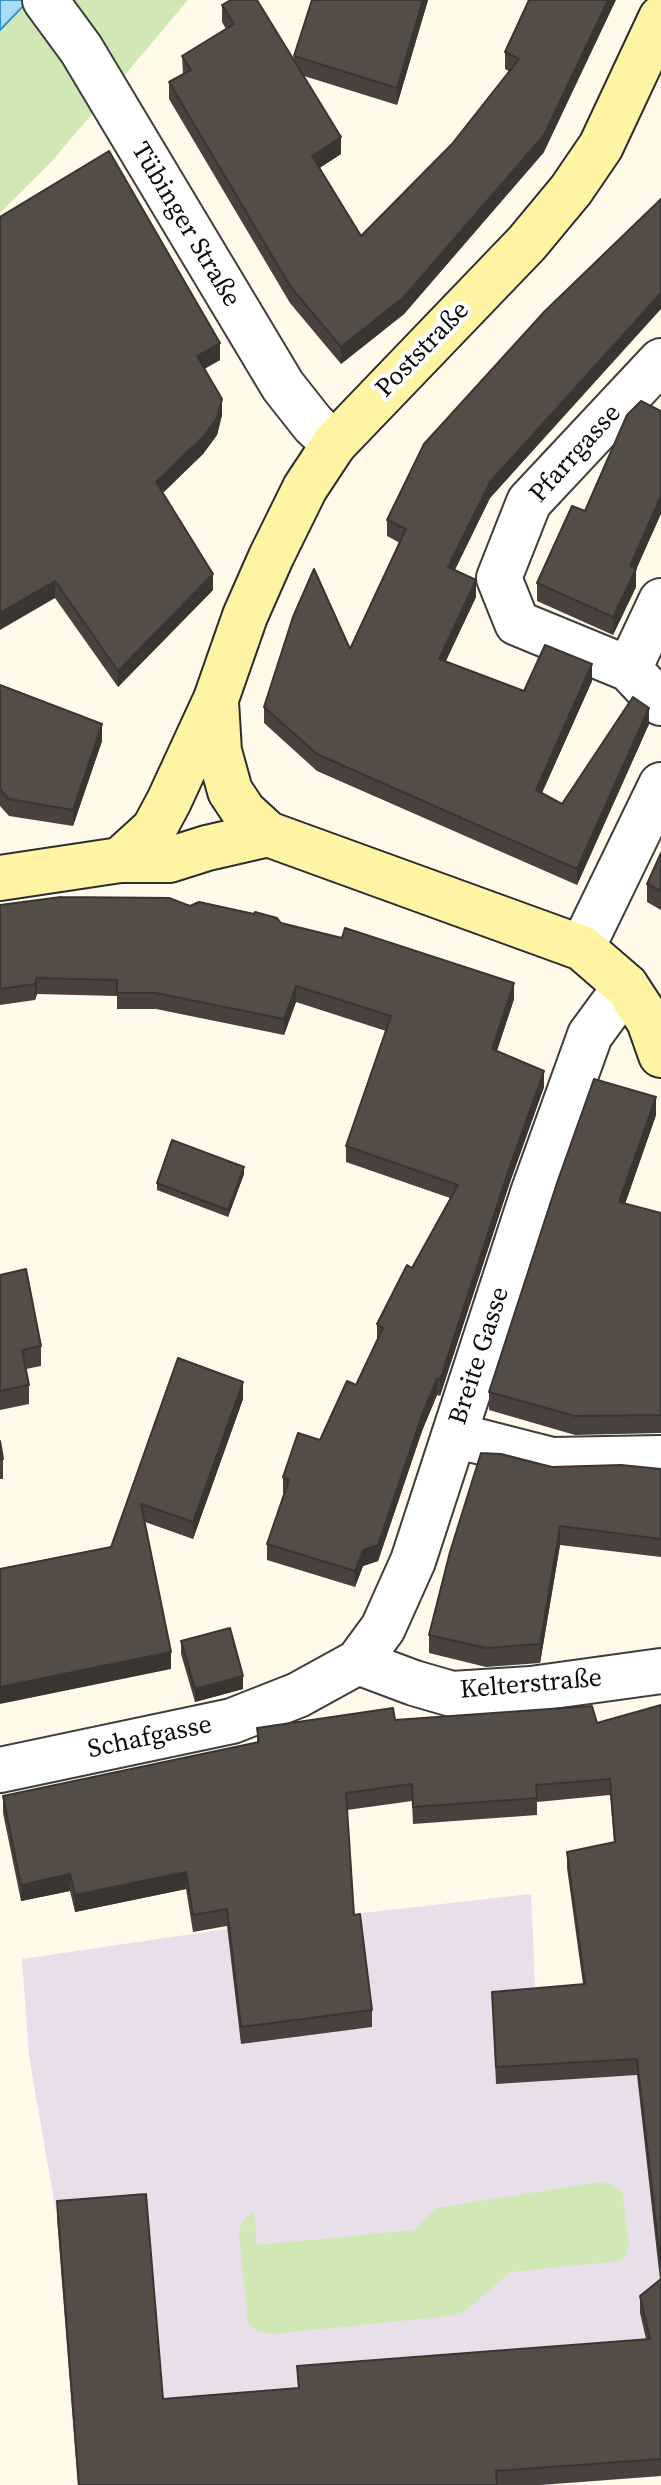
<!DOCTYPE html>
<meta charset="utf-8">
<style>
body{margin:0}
canvas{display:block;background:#fffae9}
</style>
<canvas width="661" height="2485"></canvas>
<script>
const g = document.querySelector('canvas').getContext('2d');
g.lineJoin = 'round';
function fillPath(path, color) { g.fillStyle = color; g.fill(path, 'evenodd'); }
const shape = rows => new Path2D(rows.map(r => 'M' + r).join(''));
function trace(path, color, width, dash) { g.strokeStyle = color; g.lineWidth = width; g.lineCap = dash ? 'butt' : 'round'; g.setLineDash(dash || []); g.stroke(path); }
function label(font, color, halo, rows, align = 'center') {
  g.font = font + ' "Source Serif 4",serif'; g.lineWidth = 8; g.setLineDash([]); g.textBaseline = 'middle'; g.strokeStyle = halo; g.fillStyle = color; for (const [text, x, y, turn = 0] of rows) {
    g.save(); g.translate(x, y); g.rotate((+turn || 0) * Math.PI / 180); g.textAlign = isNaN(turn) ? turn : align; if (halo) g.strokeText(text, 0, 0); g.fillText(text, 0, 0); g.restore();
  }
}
const industrial = shape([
 [531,1894,536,2005,661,1995,661,2476,547,2485,77,2485,57,2218,29,2056,22,1959,247,1926]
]);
const green = shape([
 [0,0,188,0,53,160,0,213],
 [599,2182,610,2184,622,2191,629,2244,626,2256,621,2261,511,2272,465,2311,450,2316,273,2334,256,2331,248,2322,239,2234,242,2222,250,2213,254,2212,257,2245,415,2230,436,2208]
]);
const water = shape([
 [0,0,29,0,0,30,0,0]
]);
const minor = shape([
 [45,0,81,49,283,386,313,424,334,444],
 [661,601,629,669,661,703],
 [629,669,517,623,499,578,529,502,661,361],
 [582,948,661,785],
 [454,1435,552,1460,661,1458],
 [358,1662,414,1683,452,1694,531,1689,661,1671],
 [0,1770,232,1721,298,1695,358,1662,383,1628,413,1561,533,1193,590,1035,626,986]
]);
const secondary = shape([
 [216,702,219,751,230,791,244,812,268,834,582,948,626,986,649,1021,661,1055],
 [120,860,154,829,169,801,216,699,245,616,271,557,305,488,334,444,527,243,571,190,601,146,661,18],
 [0,878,120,860,169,860,207,848,268,834]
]);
const wall = shape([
 [312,0,428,0,397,105,304,76,341,154,319,168,361,236,452,144,510,72,505,69,505,52,529,0,544,152,404,314,341,364,290,303,169,99,169,82,183,74,182,56,226,29,222,22,222,5,294,60,294,56],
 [0,217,220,360,204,369,222,415,217,435,203,454,163,493,213,590,118,687,55,598],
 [637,334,490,498,455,570,476,597,445,662,524,691,592,681,542,793,562,804,649,724,577,885,317,771,264,723,264,707,350,649,400,543,387,536,387,520],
 [636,570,636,587,613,635,537,601,537,583],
 [0,685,102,741,73,826,9,816,0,806],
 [661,853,661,910,647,902,647,884],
 [0,905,190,906,281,923,514,999,497,1051,544,1087,509,1185,440,1396,437,1395,422,1431,378,1561,363,1566,355,1587,267,1560,267,1544,284,1494,283,1493,283,1477,320,1440,356,1385,377,1340,377,1324,412,1268,450,1198,346,1162,346,1146,386,1031,296,1002,284,1035,156,1009,117,1009,117,996,37,994,35,1000,0,1005],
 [656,1115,625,1204,661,1213,661,1433,575,1435,489,1410,489,1392],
 [244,1174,228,1217,157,1190,157,1183],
 [0,1275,41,1346,41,1366,26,1369,29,1385,29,1404,0,1410],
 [178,1358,243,1399,193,1539,145,1522,171,1669,111,1547],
 [0,1441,3,1459,3,1479,0,1479],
 [552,1467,661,1469,661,1557,560,1545,540,1663,486,1667,429,1653,429,1635],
 [181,1641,243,1689,195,1702,181,1654],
 [661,1705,661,2476,540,2485,78,2485,57,2218,57,2201,163,2399,298,2388,297,2366,646,2339,640,2313,640,2296,660,2280,637,2075,496,2084,492,1992,583,1984,567,1868,567,1852,614,1842,610,1795,537,1802,537,1815,413,1824,412,1801,347,1810,354,1915,372,2010,372,2027,241,2044,227,1926,193,1932,186,1889,75,1912,70,1891,21,1901,3,1813,3,1796,257,1742,257,1728,395,1720,597,1723]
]);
const shadedWall = shape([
 [423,0,428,0,397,105,397,88],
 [608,0,616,0,544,152,404,314,341,364,341,347],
 [341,137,341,154,312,173,312,156],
 [661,293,661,309,490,498,448,583,448,567,490,482],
 [220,343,220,360,197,373,197,356],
 [222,399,222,415,217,435,203,454,156,499,156,482],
 [661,496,661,514,636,570,636,587,613,635,613,617,630,566],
 [213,574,213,590,118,687,118,671],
 [476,580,476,597,439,676,439,659],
 [55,581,55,598,0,630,0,613],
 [592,664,592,681,536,806,536,790],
 [649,708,649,724,577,885,577,869],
 [102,724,102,741,73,826,73,810],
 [37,978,37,994,35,1000,35,984],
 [514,983,514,999,492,1065,492,1049],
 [296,986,296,1002,284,1035,284,1019],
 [544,1071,544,1087,509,1185,440,1396,440,1380,509,1169],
 [656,1097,656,1115,619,1221,619,1202],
 [244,1167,244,1174,228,1217,228,1210],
 [437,1379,437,1395,422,1431,378,1561,363,1566,355,1587,355,1571,363,1550,422,1415],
 [243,1382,243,1399,193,1539,193,1522],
 [560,1526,560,1545,540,1663,540,1644],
 [171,1652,171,1669,0,1704,0,1687],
 [243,1676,243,1689,195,1702,195,1689],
 [186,1872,186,1889,75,1912,75,1895],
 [70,1874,70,1891,21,1901,21,1885]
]);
const building = shape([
 [231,0,257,0,341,137,312,156,361,236,452,144,519,59,505,52,529,0,608,0,544,135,404,297,341,347,290,286,169,82,191,70,182,56,234,24,222,5,231,0],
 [312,0,423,0,397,88,294,56,312,0],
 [109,151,220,343,197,356,222,399,217,418,203,437,156,482,213,574,118,671,55,581,0,613,0,217,109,151],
 [661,199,661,293,490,482,448,567,476,580,439,659,524,691,545,645,592,664,536,790,562,804,633,697,649,708,577,869,317,754,264,707,293,617,314,569,350,649,406,529,387,520,424,444,545,311,661,199],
 [641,401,661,411,661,496,630,566,636,569,613,617,537,583,572,506,585,511,627,415,641,401],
 [0,685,102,724,73,810,9,799,0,789,0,685],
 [661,853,661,891,647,884,661,853],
 [61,897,169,898,190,906,199,902,254,914,255,912,277,918,281,923,342,938,345,928,514,983,492,1049,544,1071,509,1169,440,1380,437,1379,422,1415,378,1545,363,1550,355,1571,267,1544,289,1480,283,1477,298,1433,320,1440,347,1381,356,1385,383,1328,377,1324,407,1265,412,1268,458,1185,346,1146,391,1016,296,986,284,1019,156,993,117,993,117,980,37,978,35,984,0,989,0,905,61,897],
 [594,1079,656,1097,619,1202,661,1213,661,1415,575,1416,489,1392,557,1183,594,1079],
 [172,1140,244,1167,228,1210,157,1183,172,1140],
 [26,1269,41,1346,22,1350,29,1385,0,1391,0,1275,26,1269],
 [178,1358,243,1382,193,1522,141,1504,171,1652,0,1687,0,1569,111,1547,178,1358],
 [0,1441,3,1459,0,1460,0,1441],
 [481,1453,501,1454,552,1467,621,1465,661,1469,661,1539,560,1526,540,1644,486,1648,429,1635,450,1552,481,1453],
 [230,1628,243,1676,195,1689,181,1641,230,1628],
 [661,1705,661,2268,637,2059,496,2067,492,1992,585,1984,567,1852,615,1842,610,1779,536,1785,537,1798,413,1807,412,1784,346,1793,354,1915,360,1914,372,2010,241,2027,227,1909,193,1915,186,1872,75,1895,70,1874,21,1885,3,1796,259,1742,257,1728,393,1708,395,1720,592,1706,597,1723,661,1705],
 [146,2194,163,2399,299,2388,297,2366,650,2339,640,2296,661,2279,661,2459,496,2471,497,2485,79,2485,57,2201,146,2194]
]);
const streetNames = [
 ["Tübinger Straße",185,225,59],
 ["Poststraße",423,350,-46],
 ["Pfarrgasse",576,454,-48],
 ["Breite Gasse",480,1356,-72],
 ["Kelterstraße",531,1685,-5],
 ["Schafgasse",150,1738,-12]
];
fillPath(industrial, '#e9dfea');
fillPath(green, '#d0e8b4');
fillPath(water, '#aedcf6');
trace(water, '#3593cd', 2);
trace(minor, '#3e3e3e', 48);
trace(secondary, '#2d2d2d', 48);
trace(minor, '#fff', 44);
trace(secondary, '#fff3a4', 44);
fillPath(wall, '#48413d');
fillPath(shadedWall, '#3b3532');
fillPath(building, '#544c47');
trace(building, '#3b3532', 2);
label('26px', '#0b0b0b', '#fff', streetNames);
</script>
